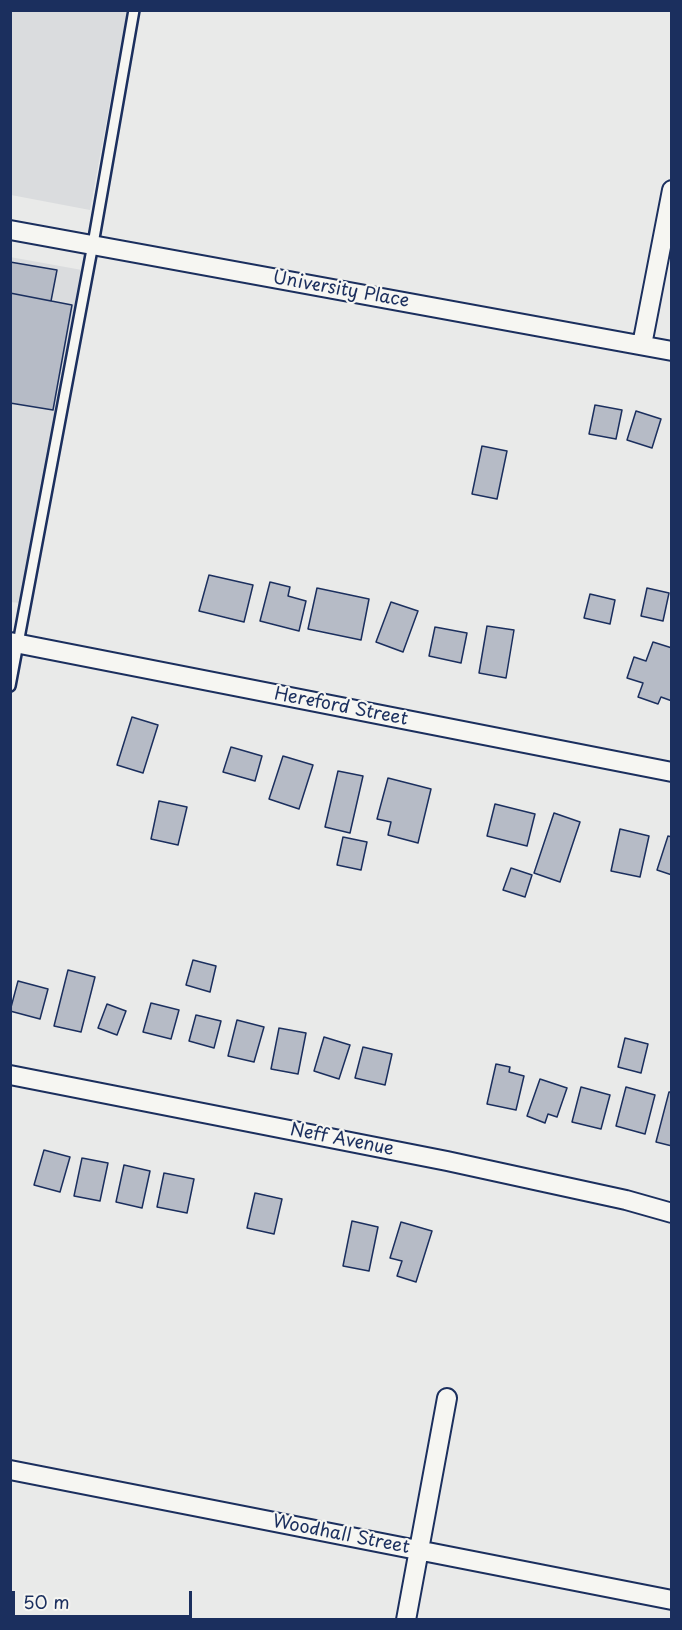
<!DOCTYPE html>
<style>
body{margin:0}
#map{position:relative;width:682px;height:1630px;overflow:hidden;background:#e9eae9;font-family:"Playpen Sans",sans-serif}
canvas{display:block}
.frame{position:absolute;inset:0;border:12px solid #1b2f5e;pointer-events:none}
.scale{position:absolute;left:12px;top:1591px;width:180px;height:27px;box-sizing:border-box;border:3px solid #1b2f5e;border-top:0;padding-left:8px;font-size:18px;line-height:21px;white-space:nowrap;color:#1b2f5e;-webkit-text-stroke:4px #f6f6f2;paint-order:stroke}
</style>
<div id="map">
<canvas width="682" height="1630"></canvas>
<div class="frame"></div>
<div class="scale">50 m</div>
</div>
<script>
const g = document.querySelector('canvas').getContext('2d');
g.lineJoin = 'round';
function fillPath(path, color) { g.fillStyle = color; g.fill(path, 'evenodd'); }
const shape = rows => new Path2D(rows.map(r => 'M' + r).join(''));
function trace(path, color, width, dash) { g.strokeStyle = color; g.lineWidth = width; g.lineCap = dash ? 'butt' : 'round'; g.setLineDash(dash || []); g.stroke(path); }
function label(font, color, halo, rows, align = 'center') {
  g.font = font + ' "Playpen Sans",sans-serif'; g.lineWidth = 4.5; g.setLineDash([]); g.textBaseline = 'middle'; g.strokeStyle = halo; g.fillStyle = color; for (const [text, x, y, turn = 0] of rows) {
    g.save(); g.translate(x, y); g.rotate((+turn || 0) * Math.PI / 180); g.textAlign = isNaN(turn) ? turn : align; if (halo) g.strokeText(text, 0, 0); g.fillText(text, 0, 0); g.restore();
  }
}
const built = shape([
 [12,11,127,11,90,210,11,195,10,19],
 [10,257,82,270,20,603,10,602]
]);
const building = shape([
 [10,262,57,270,51,301,10,293,10,262],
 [10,293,72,305,53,410,10,403,10,293],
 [595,405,622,410,616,439,589,434,595,405],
 [636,411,661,419,652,448,627,440,636,411],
 [482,446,507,451,497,499,472,494,482,446],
 [209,575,253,585,244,622,199,611,209,575],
 [270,582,290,587,288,596,306,601,299,631,260,621,270,582],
 [317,588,369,599,361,640,308,629,317,588],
 [647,588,669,593,663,621,641,616,647,588],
 [590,594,615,600,610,624,584,618,590,594],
 [391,602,418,611,403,652,376,642,391,602],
 [487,626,514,630,506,678,479,673,487,626],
 [435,627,467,633,461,663,429,656,435,627],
 [653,642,672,648,672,701,661,697,658,704,638,697,643,683,627,678,634,657,646,661,653,642],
 [132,717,158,725,143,773,117,765,132,717],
 [231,747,262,756,255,781,223,772,231,747],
 [283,756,313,765,299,809,269,799,283,756],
 [338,771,363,776,350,833,325,827,338,771],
 [388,778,431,789,418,843,388,835,391,822,377,819,388,778],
 [159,801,187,807,178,845,151,839,159,801],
 [495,804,535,814,527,846,487,836,495,804],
 [554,813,580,822,560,882,534,873,554,813],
 [620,829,649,836,640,877,611,871,620,829],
 [668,836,672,837,672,875,657,870,668,836],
 [343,837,367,842,361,870,337,865,343,837],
 [511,868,532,875,525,897,503,890,511,868],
 [193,960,216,966,210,992,186,985,193,960],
 [68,970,95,977,81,1032,54,1026,68,970],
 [18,981,48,989,40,1019,10,1011,18,981],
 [151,1003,179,1010,171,1039,143,1032,151,1003],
 [107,1004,126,1011,117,1035,98,1028,107,1004],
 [196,1015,221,1021,214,1048,189,1041,196,1015],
 [237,1020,264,1027,254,1062,228,1056,237,1020],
 [279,1028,306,1033,298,1074,271,1069,279,1028],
 [324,1037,350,1045,339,1079,314,1071,324,1037],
 [625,1038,648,1044,641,1073,618,1067,625,1038],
 [363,1047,392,1054,385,1085,355,1078,363,1047],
 [496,1064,510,1067,509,1072,524,1076,516,1110,487,1104,496,1064],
 [540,1079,567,1088,557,1117,548,1114,545,1123,527,1116,540,1079],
 [581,1087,610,1095,601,1129,572,1122,581,1087],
 [626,1087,655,1095,645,1134,616,1126,626,1087],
 [669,1092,672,1092,672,1146,656,1142,669,1092],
 [44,1150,70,1157,60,1192,34,1185,44,1150],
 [82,1158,108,1163,100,1201,74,1196,82,1158],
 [124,1165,150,1171,142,1208,116,1202,124,1165],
 [164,1173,194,1179,187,1213,157,1207,164,1173],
 [255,1193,282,1199,274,1234,247,1228,255,1193],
 [352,1221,378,1227,369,1271,343,1266,352,1221],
 [401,1222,432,1231,416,1282,397,1276,402,1261,390,1258,401,1222]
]);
const lane = shape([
 [10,686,93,244,134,10]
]);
const street = shape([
 [10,230,672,351],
 [642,345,672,190],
 [10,642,672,772],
 [10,1075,447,1161,626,1200,672,1213],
 [10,1470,672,1600],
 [406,1620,447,1398]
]);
const streetNames = [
 ["University Place",341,290,10],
 ["Hereford Street",341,707,11],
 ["Neff Avenue",342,1140,11],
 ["Woodhall Street",341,1535,11]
];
fillPath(built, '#dadcde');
fillPath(building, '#b6bbc6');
trace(building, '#1b2f5e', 1.5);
trace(lane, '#1b2f5e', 14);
trace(street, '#1b2f5e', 22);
trace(lane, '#f6f6f2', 9);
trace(street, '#f6f6f2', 18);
label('18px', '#1b2f5e', '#f6f6f2', streetNames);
</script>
